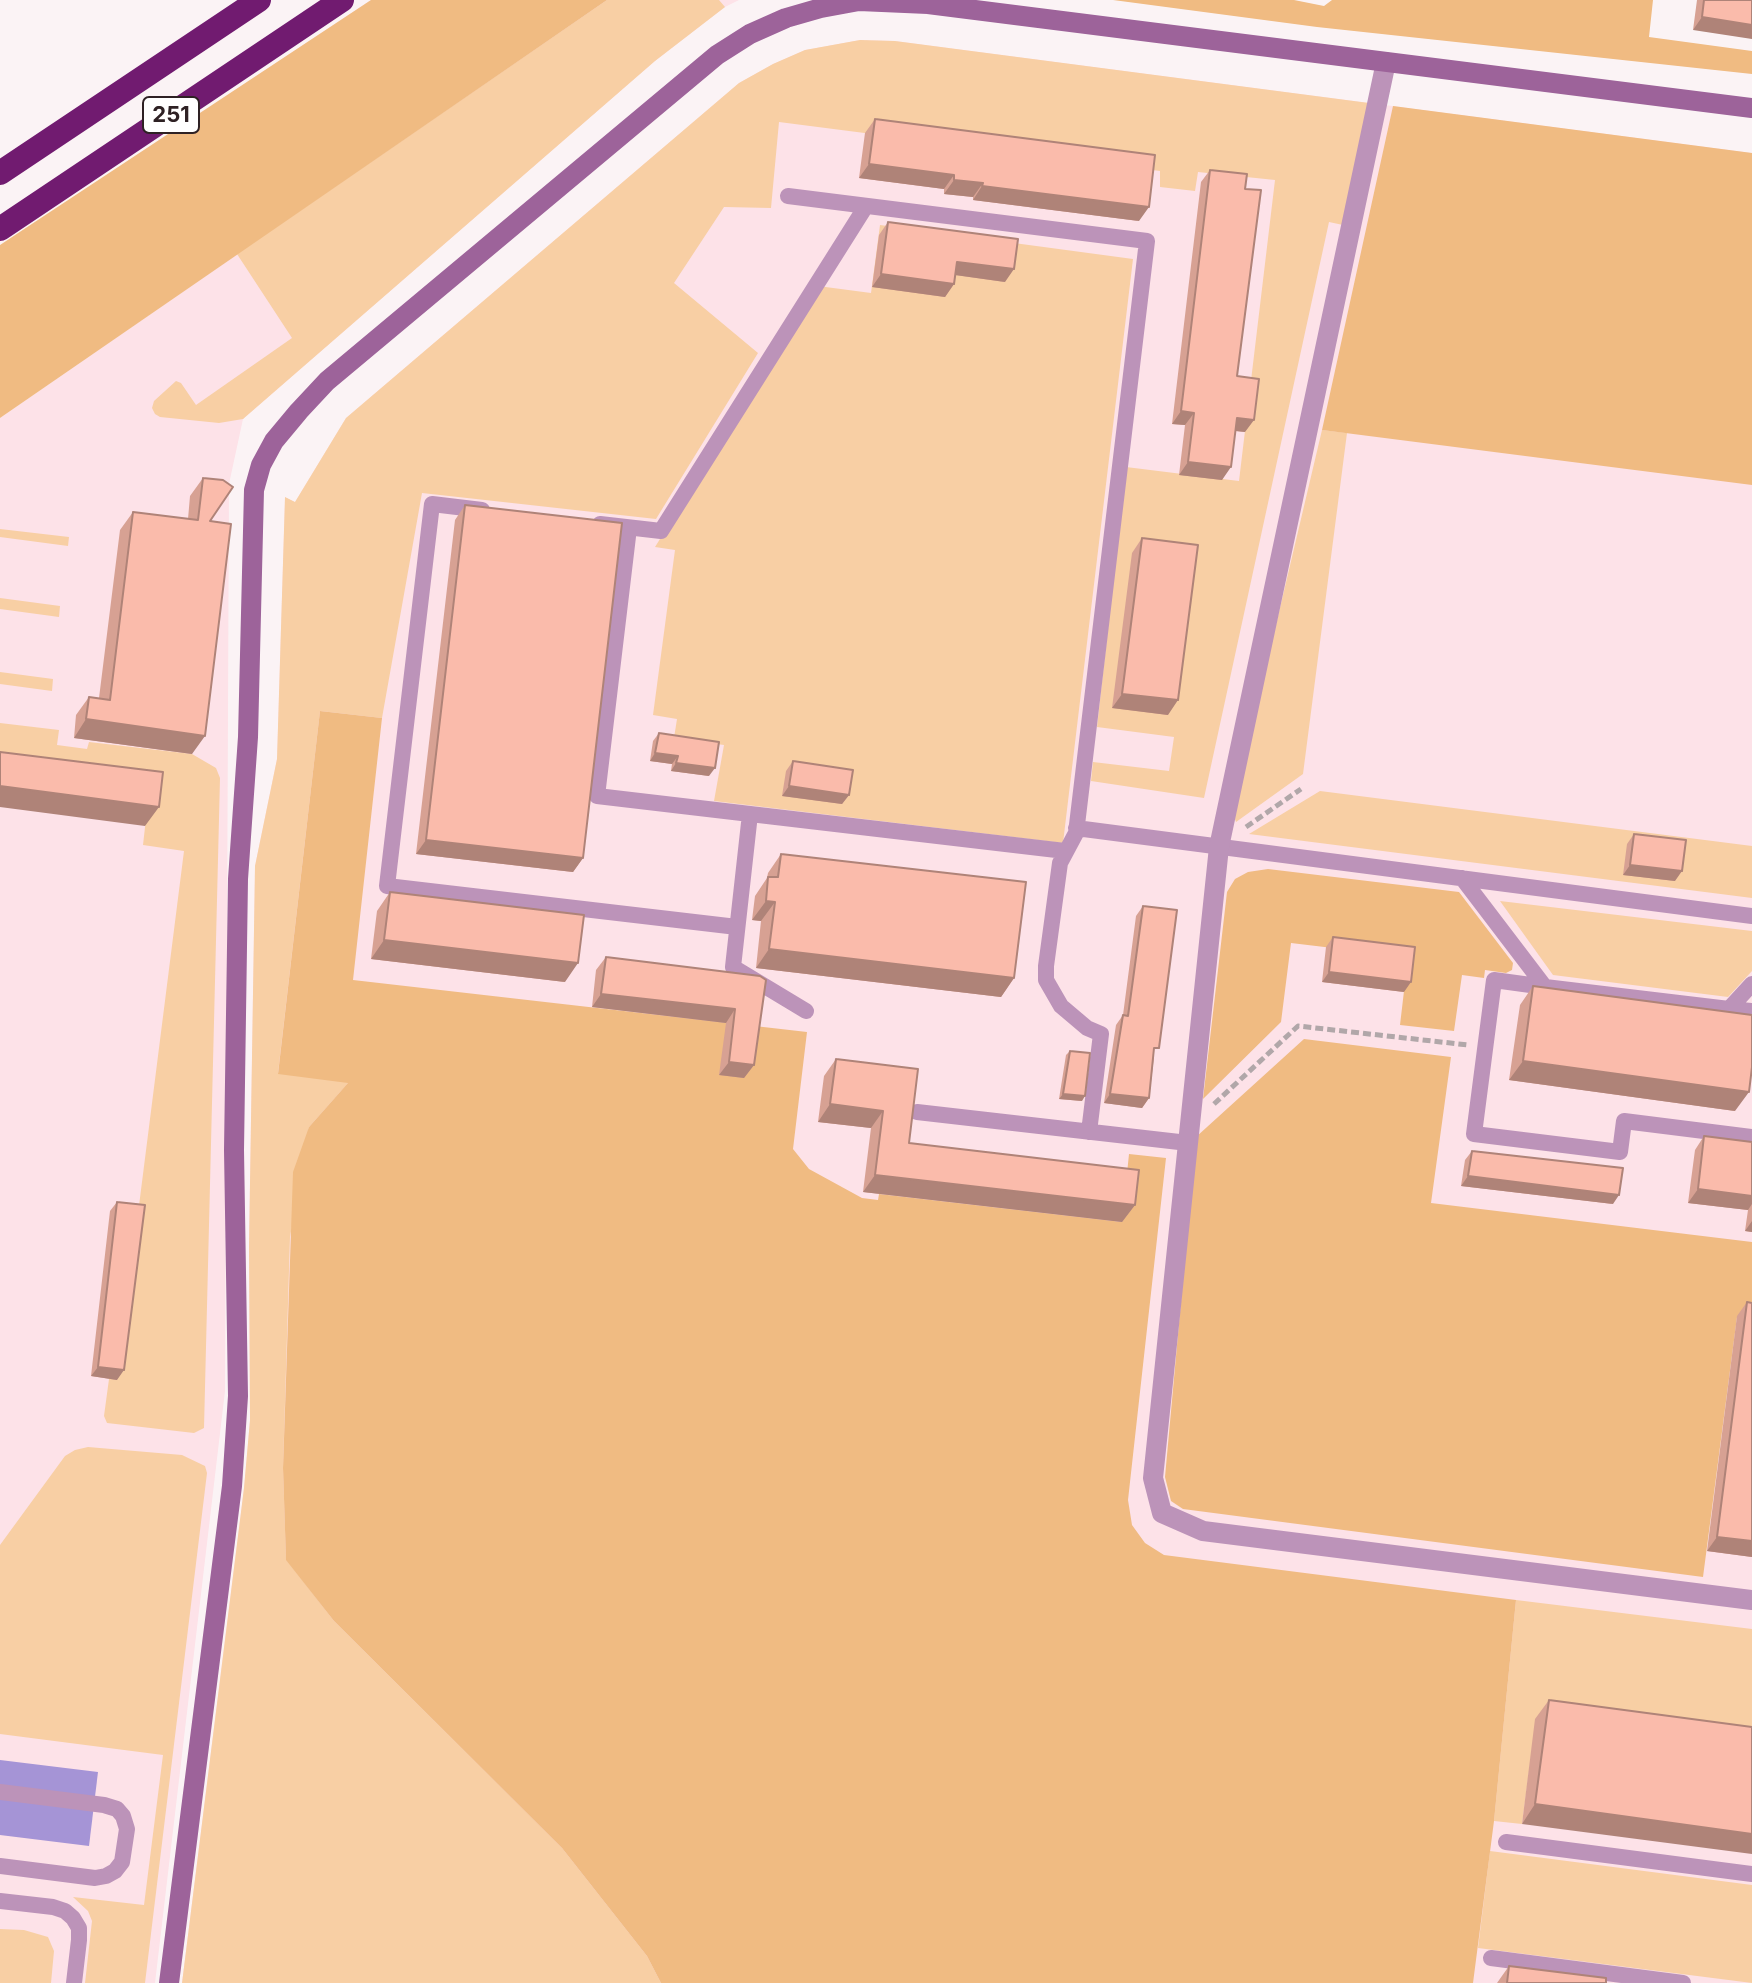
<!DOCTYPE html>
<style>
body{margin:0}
canvas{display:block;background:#fbf3f5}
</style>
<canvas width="1752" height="1983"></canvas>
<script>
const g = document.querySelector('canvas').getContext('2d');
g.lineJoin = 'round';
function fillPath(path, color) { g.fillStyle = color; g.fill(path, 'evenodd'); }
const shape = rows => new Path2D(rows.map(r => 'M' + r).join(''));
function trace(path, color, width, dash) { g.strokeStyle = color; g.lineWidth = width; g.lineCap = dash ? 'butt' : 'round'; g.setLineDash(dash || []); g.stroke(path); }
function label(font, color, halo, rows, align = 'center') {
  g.font = font + ' Inter,sans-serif'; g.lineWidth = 8; g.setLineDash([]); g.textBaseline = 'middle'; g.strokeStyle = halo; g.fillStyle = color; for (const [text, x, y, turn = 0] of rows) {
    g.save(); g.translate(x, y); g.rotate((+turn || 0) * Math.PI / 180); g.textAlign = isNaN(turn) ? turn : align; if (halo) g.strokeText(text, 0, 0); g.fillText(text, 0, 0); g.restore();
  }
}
const built = shape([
 [371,0,739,0,725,7,655,61,243,419,229,484,225,1391,155,1983,0,1983,0,418,236,255,162,139],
 [860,40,895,41,1752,153,1752,1983,182,1983,244,1488,250,1420,249,1246,255,866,277,759,285,497,295,502,346,418,739,83,773,64,805,50]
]);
const green = shape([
 [607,0,719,0,725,7,655,61,243,419,219,423,160,417,155,414,152,408,154,401,176,381,181,383,196,405,292,338,237,254],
 [860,40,895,41,1369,103,1343,225,1329,222,1204,798,1091,781,1093,762,1169,771,1174,737,1097,727,1126,467,1239,481,1275,180,1198,172,1195,191,1160,187,1160,171,779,122,771,208,724,207,674,283,758,353,656,519,422,493,382,718,320,711,278,1073,349,1082,309,1127,290,1237,283,1468,286,1559,334,1621,562,1848,647,1956,661,1983,182,1983,244,1488,250,1420,249,1246,255,866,277,759,285,497,295,502,346,418,739,83,773,64,805,50],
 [880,225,1133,259,1063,843,714,801,724,745,674,738,677,719,653,715,675,550,655,547,818,286,871,293],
 [1322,430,1347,433,1303,774,1236,822,1232,811],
 [0,529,69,537,68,546,0,537],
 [0,598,60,606,59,617,0,609],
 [0,672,53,679,52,691,0,684],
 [0,723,59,730,57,745,87,749,89,742,192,754,216,768,220,778,204,1428,194,1433,107,1423,104,1416,109,1379,117,1379,184,851,143,845,149,792,0,772],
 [1320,791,1752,846,1752,898,1249,834],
 [1500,901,1752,931,1752,971,1728,997,1553,975],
 [88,1447,182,1455,205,1466,207,1473,145,1983,85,1983,92,1921,88,1911,73,1897,144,1905,163,1755,0,1734,0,1545,65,1456,75,1450],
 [1516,1600,1752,1629,1752,1748,1536,1719,1522,1824,1494,1821],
 [1490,1851,1752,1885,1752,1983,1478,1948],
 [0,1929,24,1930,48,1937,54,1951,51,1983,0,1983]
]);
const forest = shape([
 [371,0,607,0,0,418,0,245],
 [1113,0,1294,0,1324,6,1332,0,1653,0,1649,37,1752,51,1752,74,1317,27],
 [1393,106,1752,153,1752,485,1322,430],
 [320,711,382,718,353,980,807,1032,793,1149,809,1169,862,1198,878,1200,879,1194,1122,1222,1129,1154,1166,1158,1128,1500,1132,1525,1145,1543,1164,1555,1516,1600,1494,1821,1473,1983,661,1983,647,1956,562,1848,334,1621,286,1560,283,1468,293,1172,309,1127,348,1083,278,1074],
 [1268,869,1459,892,1513,963,1512,970,1506,973,1485,970,1484,978,1462,975,1454,1031,1400,1025,1408,957,1291,943,1281,1022,1203,1099,1227,892,1235,879,1248,872],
 [1304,1039,1451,1057,1431,1203,1752,1242,1752,1318,1737,1317,1703,1577,1183,1509,1171,1501,1165,1477,1196,1137]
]);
const water = shape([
 [0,1760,98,1772,89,1846,0,1835]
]);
const path = shape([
 [1246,827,1301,789],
 [1214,1104,1298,1026,1468,1045]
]);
const lane = shape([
 [788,196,1147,241,1076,833,1060,863,1046,966,1046,980,1061,1006,1087,1028,1101,1034,1089,1132],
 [482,510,432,504,387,886,737,927],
 [600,524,661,531,866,206],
 [629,528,597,796,1065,851],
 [750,814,733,967,806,1011],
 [1076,828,1752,916],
 [1462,878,1545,987,1729,1009,1752,984],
 [1545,987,1494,980,1474,1134,1620,1152,1624,1121,1752,1137],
 [1729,1009,1752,1011],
 [917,1112,1188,1143],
 [0,1792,104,1805,117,1809,123,1816,127,1829,122,1862,115,1871,106,1876,95,1878,0,1866],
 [1506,1842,1752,1874],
 [0,1901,53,1907,65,1911,73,1918,79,1928,79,1940,74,1983],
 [1491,1958,1683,1983]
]);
const street = shape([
 [1386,62,1219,847,1153,1478,1162,1513,1203,1531,1752,1600]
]);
const secondary = shape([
 [169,1983,232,1486,238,1396,234,1150,238,879,248,737,254,490,261,465,274,441,299,411,327,381,717,55,750,34,786,18,821,8,859,1,928,4,1752,108]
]);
const highway = shape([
 [0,173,259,0],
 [0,229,342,0]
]);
const wall = shape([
 [1697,0,1752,0,1693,30],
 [875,119,1139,221,973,200,973,197,944,194,944,189,859,178,865,133],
 [1210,170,1245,189,1237,376,1245,432,1235,431,1222,480,1179,475,1185,425,1172,424,1201,182],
 [888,222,1005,282,955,275,954,284,945,297,872,287,879,235],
 [203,478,210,521,192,754,74,738,76,715,89,697,99,698,120,530,133,512,188,519,190,496],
 [465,505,583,858,573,872,416,854,455,520],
 [1142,538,1168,715,1112,708,1132,553],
 [659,733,709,776,671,771,672,764,650,761,653,741],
 [793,761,849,795,842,804,782,796,786,771],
 [1634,834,1675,881,1623,875,1627,844],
 [781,854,1014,978,1001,997,756,968,761,921,752,920,755,896,767,878,768,873],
 [390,892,565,982,371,959,377,911],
 [1143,906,1154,1057,1149,1098,1142,1108,1104,1103,1116,1025,1123,1015,1136,916],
 [1333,937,1404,992,1322,982,1326,947],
 [606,957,760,976,754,1065,744,1078,719,1075,726,1023,592,1007,596,970],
 [1533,986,1735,1111,1509,1080,1520,1005],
 [1070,1051,1082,1101,1059,1099,1066,1055],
 [836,1059,918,1069,909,1143,1135,1205,1122,1222,863,1192,871,1128,818,1122,824,1076],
 [1704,1136,1752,1142,1752,1232,1745,1231,1748,1210,1688,1203,1695,1150],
 [1472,1151,1613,1204,1461,1186,1465,1160],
 [117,1202,117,1380,91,1376,110,1211],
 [1747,1302,1752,1303,1752,1557,1707,1551,1737,1316],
 [1549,1700,1752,1727,1522,1824,1535,1719],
 [1509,1966,1606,1983,1497,1983]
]);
const shadedWall = shape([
 [1702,17,1752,25,1752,39,1693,30],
 [869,164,954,175,944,189,859,178],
 [954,180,983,183,973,197,944,194],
 [982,186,1149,207,1139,221,973,200],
 [957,262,1014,269,1005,282,948,274],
 [881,274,954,284,945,297,872,287],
 [1181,411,1194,413,1185,425,1172,424],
 [1237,418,1254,420,1245,432,1228,430],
 [1188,462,1231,467,1222,480,1179,475],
 [1122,694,1178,700,1168,715,1112,708],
 [86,719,205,736,192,754,74,738],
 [655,753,678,756,672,764,650,761],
 [676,763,715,768,709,776,671,771],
 [0,786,159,807,145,826,0,807],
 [789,786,849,795,842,804,782,796],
 [426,840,583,858,573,872,416,854],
 [1630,865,1682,871,1675,881,1623,875],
 [766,901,775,902,761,921,752,920],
 [384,940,578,963,565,982,371,959],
 [769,949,1014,978,1001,997,756,968],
 [1329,972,1411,982,1404,992,1322,982],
 [601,994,735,1009,726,1023,592,1007],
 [1523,1061,1749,1092,1735,1111,1509,1080],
 [729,1062,754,1065,744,1078,719,1075],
 [1063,1094,1085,1096,1082,1101,1059,1099],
 [1110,1094,1149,1098,1142,1108,1104,1103],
 [830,1104,883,1111,871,1128,818,1122],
 [875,1175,1135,1205,1122,1222,863,1192],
 [1468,1176,1619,1195,1613,1204,1461,1186],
 [1698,1189,1752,1196,1752,1204,1748,1210,1688,1203],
 [1752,1221,1752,1232,1745,1231],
 [98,1367,124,1370,117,1380,91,1376],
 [1717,1537,1752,1541,1752,1557,1707,1551],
 [1535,1804,1752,1834,1752,1854,1522,1824]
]);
const building = shape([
 [1704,0,1752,0,1752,25,1702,17,1704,0],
 [875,119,1155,155,1149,207,982,186,983,183,954,180,954,175,869,164,875,119],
 [1210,170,1247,174,1245,189,1261,190,1237,376,1259,379,1254,420,1237,418,1231,467,1188,462,1194,413,1181,411,1210,170],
 [888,222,1018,239,1014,269,957,262,954,284,881,274,888,222],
 [203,478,223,480,233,487,210,521,231,524,205,736,86,719,89,697,110,700,133,512,198,520,203,478],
 [465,505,622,523,583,858,426,840,465,505],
 [1142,538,1198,545,1178,700,1122,694,1142,538],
 [659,733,719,742,715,768,676,763,678,756,655,753,659,733],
 [0,752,163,772,159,807,0,786,0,752],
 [793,761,853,770,849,795,789,786,793,761],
 [1634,834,1686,840,1682,871,1630,865,1634,834],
 [781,854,1026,882,1014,978,769,949,775,902,766,901,768,877,778,877,781,854],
 [390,892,584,915,578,963,384,940,390,892],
 [1143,906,1177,910,1159,1048,1154,1048,1149,1098,1110,1094,1123,1015,1128,1016,1143,906],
 [1333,937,1415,947,1411,982,1329,972,1333,937],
 [606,957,760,976,766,980,754,1065,729,1062,735,1009,601,994,606,957],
 [1533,986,1752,1015,1752,1067,1749,1092,1523,1061,1533,986],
 [1070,1051,1090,1053,1085,1096,1063,1094,1070,1051],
 [836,1059,918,1069,909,1143,1139,1170,1135,1205,875,1175,883,1111,830,1104,836,1059],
 [1704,1136,1752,1142,1752,1196,1698,1189,1704,1136],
 [1472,1151,1623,1168,1619,1195,1468,1176,1472,1151],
 [117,1202,145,1205,124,1370,98,1367,117,1202],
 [1747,1302,1752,1303,1752,1541,1717,1537,1747,1302],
 [1549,1700,1752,1727,1752,1834,1535,1804,1549,1700],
 [1509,1966,1606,1978,1606,1983,1507,1983,1509,1966]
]);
const shields = [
 [171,115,56]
];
const shieldNames = [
 ["251",171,115]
];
fillPath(built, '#fde2e8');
fillPath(green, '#f8cfa4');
fillPath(forest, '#f0bb82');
fillPath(water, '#a594d6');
trace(path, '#b1a7a9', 5, [8, 4]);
trace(lane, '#bc93b9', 16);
trace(street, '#bc93b9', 20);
trace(secondary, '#9d639a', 20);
trace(highway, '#711b70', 24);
fillPath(wall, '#d7a193');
fillPath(shadedWall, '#af8378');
fillPath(building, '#fabbab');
trace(building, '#af8378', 2);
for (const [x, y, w] of shields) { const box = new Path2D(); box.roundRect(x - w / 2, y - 18, w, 36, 6); g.fillStyle = '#fff'; g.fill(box); trace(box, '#2e2124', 2); }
label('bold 22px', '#2e2124', null, shieldNames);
</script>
